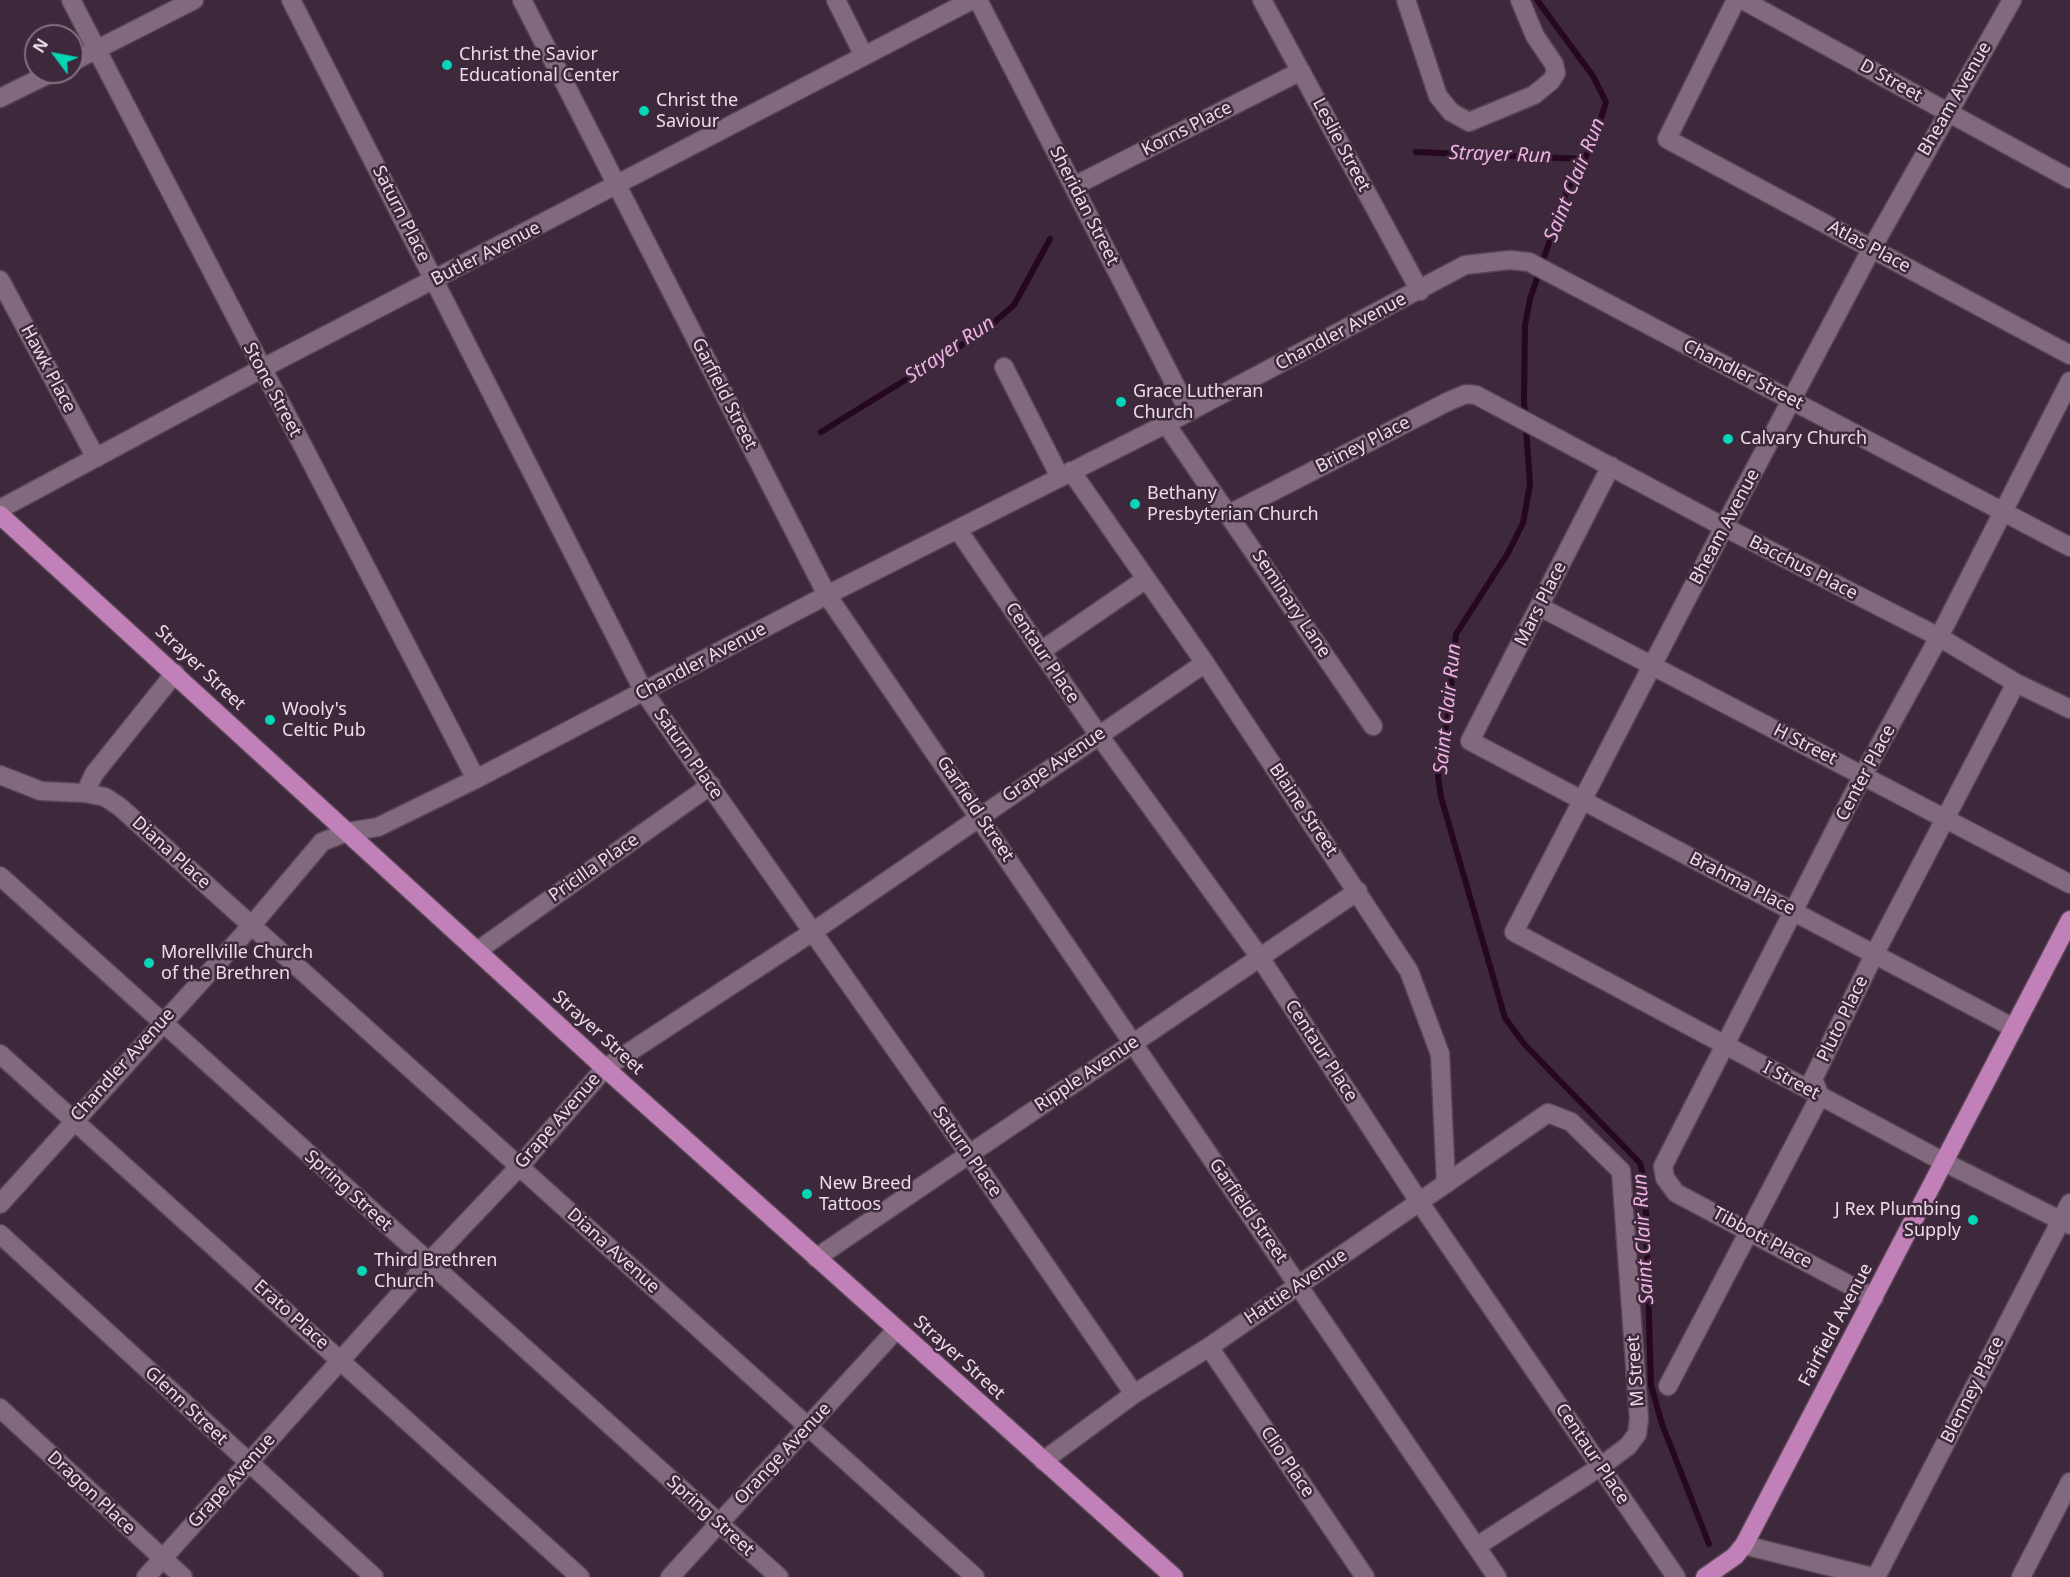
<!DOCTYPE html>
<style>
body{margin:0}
#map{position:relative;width:2070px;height:1577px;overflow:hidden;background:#3e283b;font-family:"Noto Sans",sans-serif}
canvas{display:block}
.north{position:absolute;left:24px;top:24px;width:60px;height:60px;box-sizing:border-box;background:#3e283b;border:2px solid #837080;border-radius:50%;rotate:302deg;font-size:16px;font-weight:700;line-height:24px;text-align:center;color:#ebdde8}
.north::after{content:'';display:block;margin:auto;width:21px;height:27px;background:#03d5b6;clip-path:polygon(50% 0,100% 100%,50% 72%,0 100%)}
</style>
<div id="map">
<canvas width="2070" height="1577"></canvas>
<div class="north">N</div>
</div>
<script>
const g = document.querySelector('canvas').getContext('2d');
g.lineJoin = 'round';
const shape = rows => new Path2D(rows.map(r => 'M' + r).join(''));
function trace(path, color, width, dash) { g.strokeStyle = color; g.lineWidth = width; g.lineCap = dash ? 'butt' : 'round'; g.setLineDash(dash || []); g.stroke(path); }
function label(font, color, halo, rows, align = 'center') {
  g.font = font + ' "Noto Sans",sans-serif'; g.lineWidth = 5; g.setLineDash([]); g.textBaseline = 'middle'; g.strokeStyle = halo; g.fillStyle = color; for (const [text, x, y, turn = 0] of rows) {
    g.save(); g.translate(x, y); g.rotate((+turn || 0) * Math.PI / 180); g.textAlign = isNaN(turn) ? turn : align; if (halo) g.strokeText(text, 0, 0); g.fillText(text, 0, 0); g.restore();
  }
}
const stream = shape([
 [1537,0,1593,76,1606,102,1594,141,1566,193,1530,299,1525,325,1524,401,1530,484,1523,523,1508,553,1456,634,1449,708,1438,776,1441,797,1505,1018,1525,1045,1640,1163,1645,1183,1651,1385,1662,1424,1709,1544],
 [1416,152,1585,159],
 [821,432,983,332,1014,305,1050,239]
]);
const minor = shape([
 [71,0,476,779],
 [291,0,644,692,969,1154,1134,1394],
 [522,0,827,595,1497,1577],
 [836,0,864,56],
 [978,0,1189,412],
 [1262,0,1420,291],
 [1406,0,1438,96,1451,112,1469,122,1534,95,1551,81,1556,73,1554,64,1535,36,1520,0],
 [1736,0,1667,139,2070,355],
 [1743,0,2070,179],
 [2012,0,1872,248,1724,527,1514,932,1944,1162,2070,1225],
 [72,62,194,0],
 [0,98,53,72],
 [1074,186,1301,71],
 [0,280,96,458],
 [1004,367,1060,477],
 [1166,424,1373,726],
 [1611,466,1470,741,2014,1028],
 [1071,471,1205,663,1409,971,1440,1054,1446,1184],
 [0,509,261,369,972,0],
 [1229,514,1447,402,1466,394,1476,395,1724,527,1939,637,2016,683,2070,709],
 [958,530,1098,734,1259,956,1420,1203,1676,1577],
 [1540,607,2070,884],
 [1041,651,1146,579],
 [0,775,41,791,85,793,105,797,120,807,975,1577],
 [85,793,94,774,175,673],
 [0,876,779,1577],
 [477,951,711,785],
 [0,1054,580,1577],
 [0,1204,252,925,322,842,347,832,378,827,476,779,827,595,1166,424,1465,265,1510,260,1529,262,2070,547],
 [0,1234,374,1577],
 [816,1258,1358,891],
 [1874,1298,1676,1193,1665,1178,1663,1166,1863,775,1939,637,2070,381],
 [1209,1347,1365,1577],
 [1668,1386,1820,1096,1813,1079,1874,955,2016,683],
 [0,1408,183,1577],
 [1043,1461,1134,1394,1209,1347,1548,1113,1571,1122,1621,1171,1639,1419,1637,1434,1628,1446,1600,1467,1477,1546],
 [1744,1545,1872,1577],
 [146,1577,428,1263,519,1167,605,1068,811,933,1205,663],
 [670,1577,896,1330],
 [1876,1577,2070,1203],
 [2021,1577,2070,1482]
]);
const highway = shape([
 [0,515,605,1068,1174,1577],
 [1705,1577,1735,1556,1744,1545,2070,920]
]);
const markers = [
 [447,65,6,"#03d5b6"],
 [644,111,6,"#03d5b6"],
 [1121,402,6,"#03d5b6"],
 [1728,439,6,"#03d5b6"],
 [1135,504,6,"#03d5b6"],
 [270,720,6,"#03d5b6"],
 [149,963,6,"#03d5b6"],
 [807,1194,6,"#03d5b6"],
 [1973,1220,6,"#03d5b6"],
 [362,1271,6,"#03d5b6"]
];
const poiNames = [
 ["Christ the Savior",459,55],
 ["Educational Center",459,76],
 ["Christ the",656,101],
 ["Saviour",656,122],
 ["Grace Lutheran",1133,392],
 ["Church",1133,413],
 ["Calvary Church",1740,439],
 ["Bethany",1147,494],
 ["Presbyterian Church",1147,515],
 ["Wooly's",282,710],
 ["Celtic Pub",282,731],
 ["Morellville Church",161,953],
 ["of the Brethren",161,974],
 ["New Breed",819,1184],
 ["Tattoos",819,1205],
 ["J Rex Plumbing",1961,1210,"right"],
 ["Supply",1961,1231,"right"],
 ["Third Brethren",374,1261],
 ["Church",374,1282]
];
const streetNames = [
 ["D Street",1891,81,29],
 ["Bheam Avenue",1955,99,-60],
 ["Korns Place",1187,129,-27],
 ["Leslie Street",1341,145,62],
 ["Sheridan Street",1084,206,63],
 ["Saturn Place",401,214,63],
 ["Atlas Place",1869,247,28],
 ["Butler Avenue",486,254,-27],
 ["Chandler Avenue",1341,332,-28],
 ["Hawk Place",48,369,62],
 ["Chandler Street",1743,375,27],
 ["Stone Street",272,390,62],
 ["Garfield Street",724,394,63],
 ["Briney Place",1363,445,-27],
 ["Bheam Avenue",1725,527,-62],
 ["Bacchus Place",1803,568,27],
 ["Seminary Lane",1291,604,56],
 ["Mars Place",1541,604,-63],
 ["Centaur Place",1042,653,56],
 ["Chandler Avenue",701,662,-28],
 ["Strayer Street",200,668,43],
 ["H Street",1805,745,27],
 ["Saturn Place",688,754,55],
 ["Grape Avenue",1054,765,-34],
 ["Center Place",1866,773,-62],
 ["Garfield Street",975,809,56],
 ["Blaine Street",1303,810,56],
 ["Diana Place",171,853,42],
 ["Pricilla Place",594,868,-35],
 ["Brahma Place",1742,884,27],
 ["Pluto Place",1843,1019,-64],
 ["Strayer Street",598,1033,42],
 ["Centaur Place",1321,1051,57],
 ["Chandler Avenue",123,1065,-48],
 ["Ripple Avenue",1087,1074,-34],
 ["I Street",1791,1081,28],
 ["Grape Avenue",558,1121,-49],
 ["Saturn Place",967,1152,55],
 ["Spring Street",348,1191,42],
 ["Garfield Street",1248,1211,55],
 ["Tibbott Place",1762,1238,28],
 ["Diana Avenue",613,1251,42],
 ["Hattie Avenue",1296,1287,-34],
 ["Erato Place",291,1315,42],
 ["Fairfield Avenue",1836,1325,-62],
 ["Strayer Street",959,1358,42],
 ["M Street",1636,1371,-94],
 ["Blenney Place",1973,1390,-63],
 ["Glenn Street",186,1406,43],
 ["Orange Avenue",783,1454,-47],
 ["Centaur Place",1592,1454,56],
 ["Clio Place",1287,1462,56],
 ["Grape Avenue",232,1481,-48],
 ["Dragon Place",91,1493,43],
 ["Spring Street",710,1516,42]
];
const waterNames = [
 ["Strayer Run",1500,155,2],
 ["Saint Clair Run",1575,180,-68],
 ["Strayer Run",950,350,-34],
 ["Saint Clair Run",1448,709,-84],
 ["Saint Clair Run",1644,1239,-93]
];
trace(stream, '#250722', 6);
trace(minor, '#584655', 21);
trace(highway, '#584655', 21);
trace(minor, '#82697e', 18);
trace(highway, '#c280b9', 18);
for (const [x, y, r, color] of markers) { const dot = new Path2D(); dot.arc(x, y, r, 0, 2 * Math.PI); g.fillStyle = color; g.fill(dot); trace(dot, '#3e283b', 2); }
label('18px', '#ebdde8', '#3e283b', poiNames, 'left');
label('18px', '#ebdde8', '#3e283b', streetNames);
label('italic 20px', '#edb1e4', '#3e283b', waterNames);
</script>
